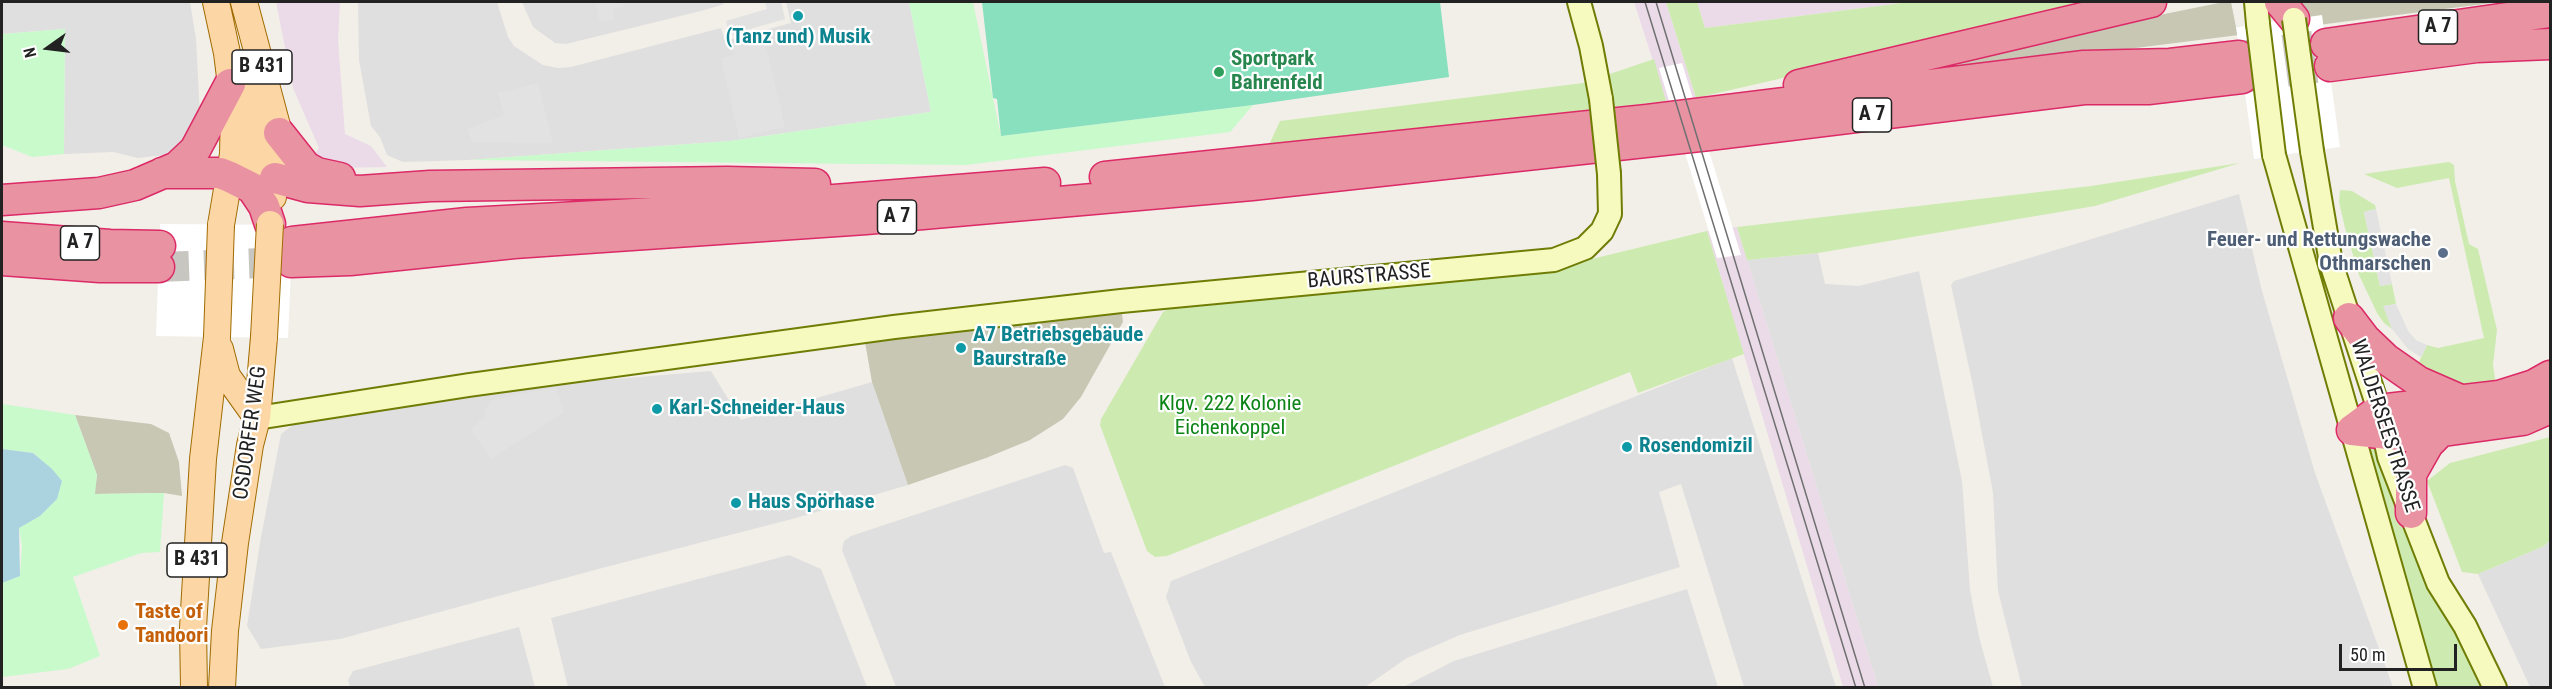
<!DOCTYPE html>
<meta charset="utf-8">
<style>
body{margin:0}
#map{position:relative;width:2552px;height:689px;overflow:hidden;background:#f2efe9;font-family:"Roboto Condensed",sans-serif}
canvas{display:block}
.frame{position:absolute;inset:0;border:3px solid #222;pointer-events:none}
.north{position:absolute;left:18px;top:18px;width:60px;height:60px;-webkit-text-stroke:4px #fff;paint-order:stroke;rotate:256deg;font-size:16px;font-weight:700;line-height:24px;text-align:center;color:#222}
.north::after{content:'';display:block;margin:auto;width:21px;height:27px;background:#222;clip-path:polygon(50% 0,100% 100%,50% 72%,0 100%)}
.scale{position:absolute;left:2339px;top:644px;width:118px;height:27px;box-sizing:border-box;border:3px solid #222;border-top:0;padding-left:8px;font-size:18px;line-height:21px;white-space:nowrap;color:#222;-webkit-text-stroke:4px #fff;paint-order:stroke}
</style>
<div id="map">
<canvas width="2552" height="689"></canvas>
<div class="frame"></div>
<div class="north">N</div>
<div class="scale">50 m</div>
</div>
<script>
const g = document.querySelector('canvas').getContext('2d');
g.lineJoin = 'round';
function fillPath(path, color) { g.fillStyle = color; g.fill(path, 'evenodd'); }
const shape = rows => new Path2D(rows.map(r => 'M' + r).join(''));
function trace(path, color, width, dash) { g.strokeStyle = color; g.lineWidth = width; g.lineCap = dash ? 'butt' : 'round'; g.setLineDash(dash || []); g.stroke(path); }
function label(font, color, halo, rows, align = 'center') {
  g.font = font + ' "Roboto Condensed",sans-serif'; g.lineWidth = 4.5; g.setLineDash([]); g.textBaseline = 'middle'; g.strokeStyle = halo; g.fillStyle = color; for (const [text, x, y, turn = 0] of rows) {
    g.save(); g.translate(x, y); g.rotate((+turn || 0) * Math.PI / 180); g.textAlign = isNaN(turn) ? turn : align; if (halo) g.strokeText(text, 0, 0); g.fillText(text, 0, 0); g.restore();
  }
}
const residential = shape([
 [2,2,190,2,196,39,200,116,183,141,165,155,138,158,113,152,64,154,65,29,2,34],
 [358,2,497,2,508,37,514,46,543,65,558,68,571,67,721,28,725,41,791,23,786,2,909,2,931,112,730,141,469,160,403,162,387,155,380,137,371,126,359,60],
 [522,2,725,2,722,5,701,11,566,44,555,43,533,27],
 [2239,194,2262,291,2315,473,2393,687,2022,687,1998,591,1993,493,1973,386,1951,285,1954,281],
 [1818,253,1825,284,1859,286,1919,271,1962,481,1970,590,1979,637,1993,687,1878,687,1747,260],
 [1732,358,1836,687,1744,687,1681,484,1659,492,1680,567,1460,635,1407,658,1365,687,1205,687,1191,662,1166,597,1171,581],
 [711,371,741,420,872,382,908,485,796,518,602,568,340,639,261,649,247,626,261,537,281,434,301,419,554,384],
 [1065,465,1073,468,1104,553,1111,552,1165,687,896,687,842,550,844,541,851,536],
 [2550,540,2550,687,2530,687,2478,574,2544,546],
 [789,555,821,569,867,687,568,687,551,618],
 [1687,589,1718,687,1403,687,1454,661],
 [519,627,535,687,350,687,348,680,353,671]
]);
const industrial = shape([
 [276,2,340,2,338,40,345,134,371,146,387,167,338,168,313,157,319,148,293,88],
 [1634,2,1666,2,1696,98,1666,101],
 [1697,2,1910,2,1705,28],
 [1737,227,1878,687,1843,687,1707,231]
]);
const construction = shape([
 [2224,2,2231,2,2236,27,2303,18,2302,2,2500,2,1827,87,1827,82],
 [1120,298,1123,322,1081,397,1063,419,1030,440,986,458,908,485,872,382,862,325],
 [75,415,151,424,169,433,179,462,182,496,164,493,94,494,97,475]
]);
const grass = shape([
 [1666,2,1697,2,1705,28,1910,2,2113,2,1696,98],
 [1654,59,1666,101,1267,149,1280,121,1583,83],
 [2449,162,2454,165,2455,181,2469,244,2478,249,2497,330,2493,365,2496,385,2479,387,2453,384,2417,366,2427,345,2438,348,2484,338,2449,178,2397,188,2364,174],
 [2240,163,2095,206,1818,253,1747,260,1737,227,2091,186],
 [2340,190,2352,191,2375,205,2376,209,2364,212,2380,286,2392,284,2396,304,2384,306,2392,329,2384,323,2377,313,2359,275,2345,228,2339,202],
 [1707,231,1744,354,1638,393,1630,372,1167,556,1155,557,1147,551,1100,425,1101,419,1163,312,1181,302,1563,266],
 [2550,437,2550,540,2544,546,2478,574,2462,572,2427,481,2450,463],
 [2367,441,2375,441,2437,604,2463,645,2485,687,2433,687]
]);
const park = shape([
 [909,2,973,2,1001,136,1253,105,1230,132,966,165,469,160,730,141,931,112],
 [65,29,64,154,32,157,2,145,2,34],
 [2,404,75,415,97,475,95,494,164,493,160,552,141,553,73,577,100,656,68,669,2,677,2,583,20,576,22,546,19,528,40,516,57,499,62,481,34,453,2,449]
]);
const pitch = shape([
 [982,2,1440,2,1449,77,1253,105,1001,136,997,99,993,98]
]);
const parking = shape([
 [595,2,624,2,625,6,613,9,615,19,600,23],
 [765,2,781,2,785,19,729,35,726,21,767,9],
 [764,37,785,127,739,138,721,58,733,55,731,45],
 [538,83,553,143,472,142,467,129,504,115,498,93],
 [2376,209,2392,284,2380,286,2364,212],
 [2396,304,2408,331,2416,340,2427,345,2421,357,2408,349,2392,329,2383,306],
 [556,387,564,412,491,459,470,429,486,416,484,410,492,400]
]);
const water = shape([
 [2,449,33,453,52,469,62,481,57,499,40,516,19,528,20,576,2,583]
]);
const pier = shape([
 [2322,15,2340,147,2254,159,2236,27],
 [1682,63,1741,255,1717,258,1659,68],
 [160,224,293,225,288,338,156,336]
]);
const motorwayTunnel = shape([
 [2239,56,2326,44],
 [2242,78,2330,66],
 [159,267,291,262]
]);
const secondary = shape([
 [1579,2,1591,46,1601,99],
 [2256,2,2258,24],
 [2312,151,2331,263,2379,410,2389,457,2438,583,2465,626,2495,688],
 [2274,155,2425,688],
 [257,418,469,385,894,327,1121,301,1554,260,1585,248,1602,231,1610,214,1609,174]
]);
const primary = shape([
 [216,2,227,53,234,109,233,154,221,225],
 [244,2,279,133,273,197],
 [243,76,254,117,257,152,252,188],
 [220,349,227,376,257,418],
 [194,688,193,628,203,459,217,337],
 [222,688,225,631,235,543,250,445,257,418,264,337]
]);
const motorway = shape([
 [2280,2,2294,19],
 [2326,44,2550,12],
 [2330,66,2477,47,2550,44],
 [1799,85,2151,2],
 [279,133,306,167,317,173,340,178],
 [162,173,220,173,230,177,252,188,264,206,270,224],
 [1105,177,1647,120,2084,66,2170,64,2239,56],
 [275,178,308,187,360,191,430,186,727,182,815,184],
 [2,200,99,193,135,185,177,167,195,150,230,84],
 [2,237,110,245,160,246],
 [292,242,467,223,710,210,1045,183],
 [2,260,100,267,159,267],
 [291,262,350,260,514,243,866,219,1252,185,1709,135,2084,89,2148,89,2242,78],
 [2349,318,2365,339,2386,359,2419,382,2458,399],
 [2352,430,2379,410,2499,396,2534,385,2550,376],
 [2352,430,2407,436,2523,420,2550,408],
 [2411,513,2411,474,2428,444,2439,433]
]);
const tram = shape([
 [1645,2,1856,688],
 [1656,2,1865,688]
]);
const secondaryBridge = shape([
 [2294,19,2312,151],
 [2258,24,2274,155],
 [1601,99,1609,174]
]);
const primaryBridge = shape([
 [217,337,221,225],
 [264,337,270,224]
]);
const markers = [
 [798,16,6,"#0f9aa8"],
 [1219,72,6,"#2e9e5b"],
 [2443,253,6,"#5c6f8a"],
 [961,348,6,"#0f9aa8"],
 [657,409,6,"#0f9aa8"],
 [1627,447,6,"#0f9aa8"],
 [736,503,6,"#0f9aa8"],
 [123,625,6,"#e8710a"]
];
const shields = [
 [2438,27,39],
 [262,67,60],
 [1872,115,39],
 [897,217,39],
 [80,243,39],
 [197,560,60]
];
const shieldNames = [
 ["A 7",2438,27],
 ["B 431",262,67],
 ["A 7",1872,115],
 ["A 7",897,217],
 ["A 7",80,243],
 ["B 431",197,560]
];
const cultureNames = [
 ["(Tanz und) Musik",798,38,"center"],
 ["A7 Betriebsgebäude",973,336],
 ["Baurstraße",973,360],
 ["Karl-Schneider-Haus",669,409],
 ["Rosendomizil",1639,447],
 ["Haus Spörhase",748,503]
];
const leisureNames = [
 ["Sportpark",1231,60],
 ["Bahrenfeld",1231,84]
];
const serviceNames = [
 ["Feuer- und Rettungswache",2431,241],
 ["Othmarschen",2431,265]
];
const streetNames = [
 ["BAURSTRASSE",1369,277,-5],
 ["WALDERSEESTRASSE",2384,426,72],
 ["OSDORFER WEG",251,433,-82]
];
const parkNames = [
 ["Klgv. 222 Kolonie",1230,405],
 ["Eichenkoppel",1230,429]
];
const foodNames = [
 ["Taste of",135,613],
 ["Tandoori",135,637]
];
fillPath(residential, '#e0dfdf');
fillPath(industrial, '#ebdbe8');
fillPath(construction, '#c7c7b4');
fillPath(grass, '#cdebb0');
fillPath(park, '#c8facc');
fillPath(pitch, '#88e0be');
fillPath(parking, '#e2e2e2');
fillPath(water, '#aad3df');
fillPath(pier, '#fff');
trace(motorwayTunnel, '#c8c6c1', 30, [30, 15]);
trace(secondary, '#707d05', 26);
trace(primary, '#a06b00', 28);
trace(motorway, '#dc2a67', 33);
trace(secondary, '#f7fabf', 22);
trace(primary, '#fcd6a4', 26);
trace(motorway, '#e892a2', 30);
trace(tram, '#707070', 1.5);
trace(secondaryBridge, '#707d05', 26, []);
trace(primaryBridge, '#a06b00', 28, []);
trace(secondaryBridge, '#f7fabf', 22);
trace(primaryBridge, '#fcd6a4', 26);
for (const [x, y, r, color] of markers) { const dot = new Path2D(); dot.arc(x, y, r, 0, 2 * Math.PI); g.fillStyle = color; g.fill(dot); trace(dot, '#fff', 2); }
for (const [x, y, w] of shields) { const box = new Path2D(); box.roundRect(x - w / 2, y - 17, w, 34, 4.5); g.fillStyle = '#fff'; g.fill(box); trace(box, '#222', 1.5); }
label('bold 20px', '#222', null, shieldNames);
label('bold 21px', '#0d838f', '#fff', cultureNames, 'left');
label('bold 21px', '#27864d', '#fff', leisureNames, 'left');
label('bold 21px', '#4e5e75', '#fff', serviceNames, 'right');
label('21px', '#222', '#fff', streetNames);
label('21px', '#0c8416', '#fff', parkNames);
label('bold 21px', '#c56008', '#fff', foodNames, 'left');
</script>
